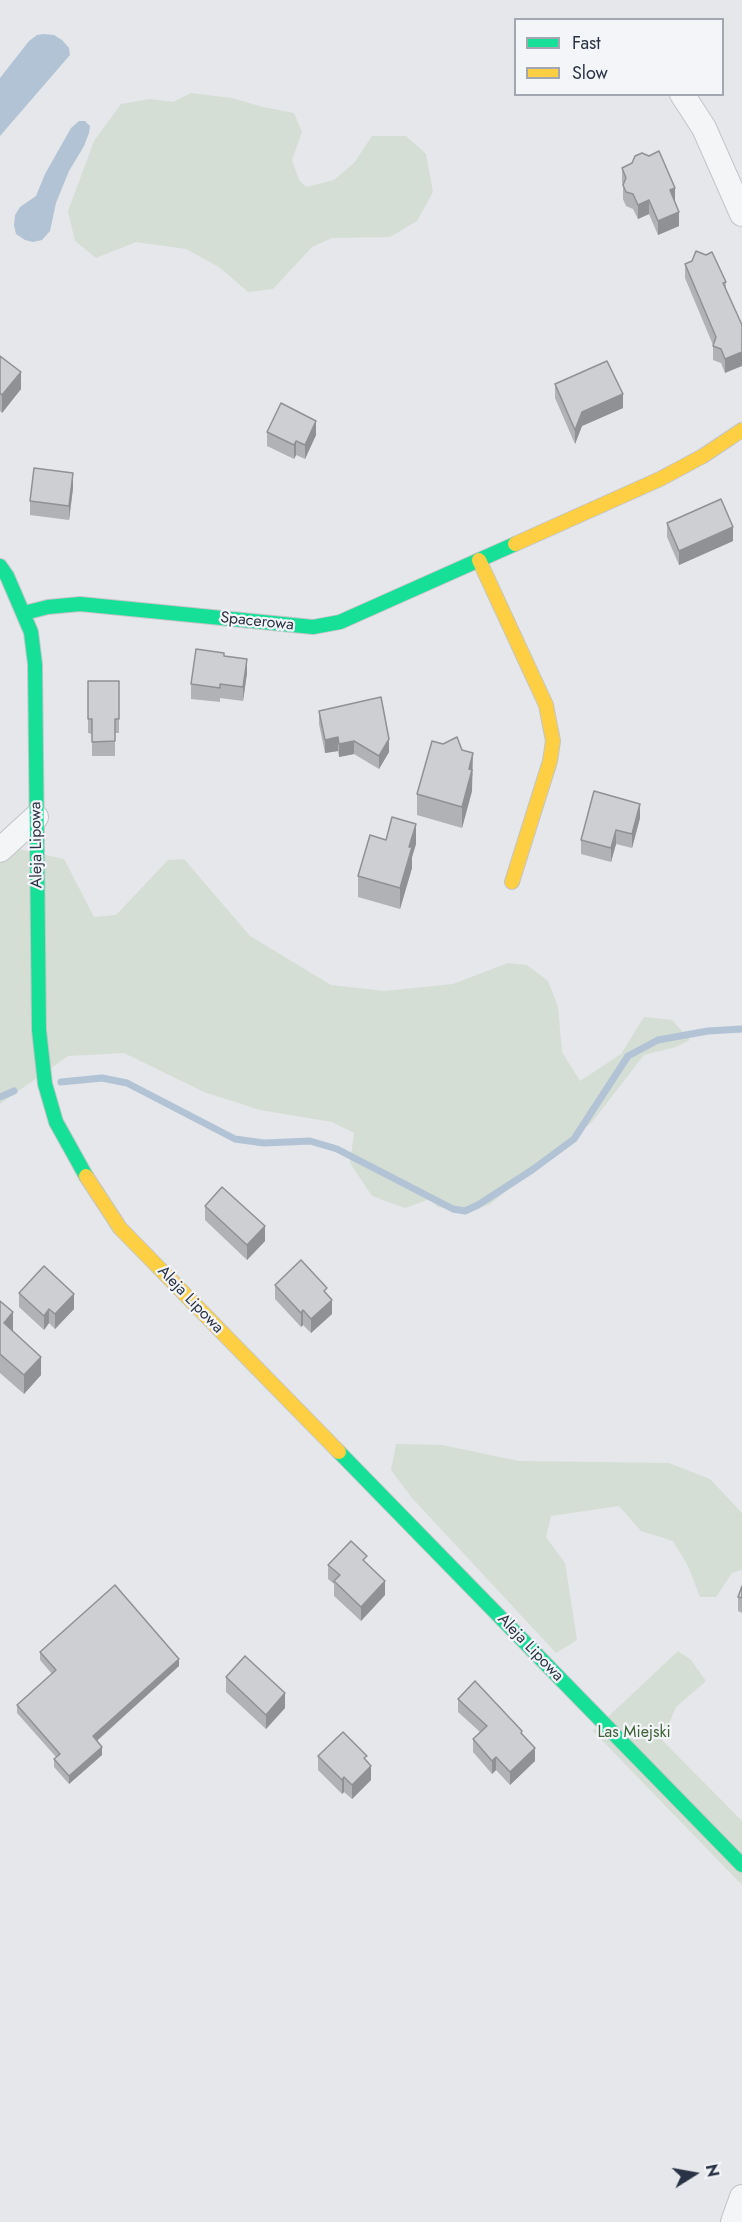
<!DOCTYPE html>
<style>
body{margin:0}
#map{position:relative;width:742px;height:2222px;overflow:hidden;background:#e5e7ea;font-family:Jost,sans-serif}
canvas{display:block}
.legend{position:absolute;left:514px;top:18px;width:210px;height:78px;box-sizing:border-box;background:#f3f5f9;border:2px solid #a3a7b1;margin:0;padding:8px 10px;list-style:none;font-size:18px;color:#2a3345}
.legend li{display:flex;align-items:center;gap:12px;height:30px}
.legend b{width:30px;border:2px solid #a3a7b1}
.north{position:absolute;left:664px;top:2144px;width:60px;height:60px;-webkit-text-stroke:4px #f3f5f9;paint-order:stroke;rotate:79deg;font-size:16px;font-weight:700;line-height:24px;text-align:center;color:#2a3345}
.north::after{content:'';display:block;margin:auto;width:21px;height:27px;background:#2a3345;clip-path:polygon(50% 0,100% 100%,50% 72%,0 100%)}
</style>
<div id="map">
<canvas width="742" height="2222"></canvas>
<ul class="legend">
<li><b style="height:8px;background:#16e098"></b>Fast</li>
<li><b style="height:8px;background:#ffcf43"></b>Slow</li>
</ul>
<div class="north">N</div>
</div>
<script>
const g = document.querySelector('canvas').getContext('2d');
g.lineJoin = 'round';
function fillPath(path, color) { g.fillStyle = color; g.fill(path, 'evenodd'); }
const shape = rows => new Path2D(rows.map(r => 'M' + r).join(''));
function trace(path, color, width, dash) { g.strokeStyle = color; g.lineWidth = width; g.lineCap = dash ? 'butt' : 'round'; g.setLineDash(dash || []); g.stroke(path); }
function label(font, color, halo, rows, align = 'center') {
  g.font = font + ' Jost,sans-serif'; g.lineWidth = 4.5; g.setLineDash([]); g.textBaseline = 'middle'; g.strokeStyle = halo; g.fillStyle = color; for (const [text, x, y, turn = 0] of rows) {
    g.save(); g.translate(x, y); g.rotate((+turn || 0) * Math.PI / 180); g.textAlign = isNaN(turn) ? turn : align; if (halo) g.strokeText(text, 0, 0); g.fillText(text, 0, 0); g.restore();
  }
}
const green = shape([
 [191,93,232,98,263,107,294,113,302,132,292,160,299,180,306,187,334,180,354,163,372,136,406,136,426,154,433,192,417,221,390,237,332,238,312,247,273,289,248,292,219,267,186,249,136,242,96,258,75,241,68,211,94,141,121,104,150,99,173,102],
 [0,845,64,859,94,917,116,915,168,860,184,859,250,936,331,985,385,991,453,984,508,963,527,965,548,981,558,1007,562,1052,580,1081,621,1054,644,1017,672,1020,690,1040,676,1047,644,1055,592,1122,489,1205,465,1211,438,1207,430,1199,405,1208,372,1196,350,1163,354,1133,332,1122,260,1110,204,1092,124,1053,68,1056,0,1104],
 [396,1444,442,1445,519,1461,669,1463,710,1479,742,1513,742,1570,732,1573,716,1597,700,1597,688,1566,673,1541,641,1531,619,1506,551,1516,546,1537,565,1563,577,1640,556,1653,412,1498,391,1470],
 [678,1651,691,1660,706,1681,676,1707,662,1740,742,1821,742,1885,593,1731]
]);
const water = shape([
 [44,34,54,35,62,40,69,48,70,55,0,136,0,78,29,41,37,35],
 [79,121,85,121,90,126,89,133,84,146,69,171,56,203,50,231,42,240,33,242,25,240,16,234,14,225,15,215,20,207,36,196,45,174,71,128]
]);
const stream = shape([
 [61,1082,102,1078,127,1083,235,1139,264,1143,310,1141,337,1149,453,1209,465,1211,478,1205,532,1170,574,1139,628,1056,658,1040,708,1031,742,1029],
 [0,1097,14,1091]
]);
const street = shape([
 [682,94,704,128,742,214],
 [0,850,36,817],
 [733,2222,742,2197]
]);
const fast = shape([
 [0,566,7,576,31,632,35,664,39,1030,45,1084,56,1122,86,1176],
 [24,613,48,607,80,604,313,627,340,622,515,544],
 [339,1452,742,1865]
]);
const slow = shape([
 [515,544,660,479,703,456,742,430],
 [479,560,546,705,553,741,550,761,512,882],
 [86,1176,120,1228,339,1452]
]);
const wall = shape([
 [632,163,675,201,679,226,658,235,649,214,638,219,633,209,626,206,623,199,623,186,622,182,622,168],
 [685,264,726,282,725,373,721,363,713,360,713,345,685,278],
 [0,356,21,389,2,413,0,411],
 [555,384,623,408,582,426,575,444,555,398],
 [267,432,316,435,305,459,296,455,294,459,267,446],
 [73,488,69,520,30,515,30,501],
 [667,523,733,541,679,565,667,537],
 [224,656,247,673,243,701,220,698,220,702,191,699,191,684],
 [88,681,119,681,119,733,115,733,115,756,92,756,92,734,88,733],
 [319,711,389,752,379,769,354,754,339,757,338,751,325,753,319,724],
 [473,773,472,777,472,791,462,828,417,815,417,794],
 [640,818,632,848,616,844,611,862,581,854,581,840],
 [386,840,416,844,412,857,412,868,400,909,358,897,358,876],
 [205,1206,265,1241,247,1260,205,1220],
 [275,1285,327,1294,332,1314,311,1333,303,1325,301,1327,275,1299],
 [19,1293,74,1309,55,1329,49,1323,44,1330,19,1307],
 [0,1301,13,1331,41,1375,24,1394,0,1373],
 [367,1563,385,1595,361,1621,334,1596,334,1584,328,1579,328,1565],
 [742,1586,742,1613,738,1611,738,1597],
 [40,1652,179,1666,97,1741,102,1755,69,1784,54,1767,54,1759,56,1757,17,1713,17,1705,52,1674,40,1660],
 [226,1677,285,1708,266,1729,226,1692],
 [458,1699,522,1735,535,1761,510,1785,496,1770,492,1774,473,1752,473,1739,480,1732,458,1712],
 [318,1756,367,1762,371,1780,352,1799,344,1792,342,1794,318,1770]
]);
const shadedWall = shape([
 [675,188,675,203,670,190],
 [649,200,649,214,638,219,638,205],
 [679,212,679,226,658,235,658,221],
 [742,352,742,366,725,373,725,359],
 [21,372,21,389,2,413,2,395],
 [623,394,623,408,582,426,575,444,575,430,582,412],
 [316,421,316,435,305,459,305,445],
 [296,441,296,455,294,459,294,445],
 [73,473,73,488,69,520,69,506],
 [733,527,733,541,679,565,679,551],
 [247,659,247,673,243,701,243,687],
 [338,737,338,751,325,753,325,740],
 [389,739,389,752,379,769,379,756],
 [354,741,354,754,339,757,339,744],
 [473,753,472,791,462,828,462,807,469,769],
 [640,804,640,818,632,848,632,834],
 [416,824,416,844,412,857,412,868,400,909,400,888,409,847],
 [616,830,616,844,611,862,611,848],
 [265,1226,265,1241,247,1260,247,1245],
 [74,1294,74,1309,55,1329,55,1314],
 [332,1300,332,1314,311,1333,311,1319],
 [49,1309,49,1323,44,1330,44,1316],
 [303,1310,303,1325,301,1327,301,1313],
 [13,1312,13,1331,4,1323],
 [41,1357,41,1375,24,1394,24,1375],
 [385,1581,385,1595,361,1621,361,1607],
 [179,1659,179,1666,93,1744,93,1736],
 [285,1693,285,1708,266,1729,266,1715],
 [102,1747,102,1755,69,1784,69,1776],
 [535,1748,535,1761,510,1785,510,1772],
 [496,1757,496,1770,492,1774,492,1761],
 [371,1766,371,1780,352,1799,352,1785],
 [344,1777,344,1792,342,1794,342,1780]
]);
const building = shape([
 [659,151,675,188,670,190,679,212,658,221,649,200,638,205,633,194,626,192,623,185,626,178,622,168,632,163,635,156,642,153,649,156,659,151],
 [696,251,706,255,712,252,726,282,723,283,742,325,742,352,725,359,721,349,713,346,716,337,685,264,692,261,696,251],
 [0,356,21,372,2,395,0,393,0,356],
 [607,361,623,394,582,412,575,430,555,384,607,361],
 [281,403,316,421,305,445,296,441,294,445,267,432,281,403],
 [34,468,73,473,69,506,30,501,34,468],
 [721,499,733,527,679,551,667,523,721,499],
 [196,649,224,653,224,656,247,659,243,687,220,684,220,688,191,684,196,649],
 [88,681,119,681,119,719,115,719,115,741,92,742,92,719,88,719,88,681],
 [381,697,389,739,379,756,354,741,339,744,338,737,325,740,319,711,381,697],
 [457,737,462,750,473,753,469,769,472,770,462,807,417,794,432,741,443,744,457,737],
 [594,791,640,804,632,834,616,830,611,848,581,840,594,791],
 [392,817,416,824,409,847,412,847,400,888,358,876,370,835,386,840,392,817],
 [222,1187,265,1226,247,1245,205,1206,222,1187],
 [301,1260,327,1288,324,1291,332,1300,311,1319,303,1310,301,1313,275,1285,301,1260],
 [44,1266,74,1294,55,1314,49,1309,44,1316,19,1293,44,1266],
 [0,1301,13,1312,4,1323,41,1357,24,1375,0,1354,0,1301],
 [351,1541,367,1556,363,1560,385,1581,361,1607,334,1581,340,1575,328,1565,351,1541],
 [115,1585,179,1659,93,1736,102,1747,69,1776,54,1759,60,1754,17,1705,56,1670,40,1652,115,1585],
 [742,1586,742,1598,738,1597,742,1586],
 [245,1656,285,1693,266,1715,226,1677,245,1656],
 [475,1681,522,1731,521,1733,535,1748,510,1772,496,1757,492,1761,473,1739,487,1726,458,1699,475,1681],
 [343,1732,367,1756,364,1758,371,1766,352,1785,344,1777,342,1780,318,1756,343,1732]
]);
const streetNames = [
 ["Spacerowa",257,622,6],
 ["Aleja Lipowa",37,845,-91],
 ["Aleja Lipowa",190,1300,46],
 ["Aleja Lipowa",530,1648,46]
];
const parkNames = [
 ["Las Miejski",634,1733]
];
fillPath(green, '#d5ded5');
fillPath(water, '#b3c3d6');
trace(stream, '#b3c3d6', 7);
trace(street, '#c3c5c8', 26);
trace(fast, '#c3c5c8', 16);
trace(slow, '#c3c5c8', 16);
trace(street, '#f4f5f7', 24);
trace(fast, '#16e098', 14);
trace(slow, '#ffcf43', 14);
fillPath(wall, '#b0b2b5');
fillPath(shadedWall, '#909194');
fillPath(building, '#cdcfd3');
trace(building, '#909194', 1.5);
label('16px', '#2a3345', '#f3f5f9', streetNames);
label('16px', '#3e6236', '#f3f5f9', parkNames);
</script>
